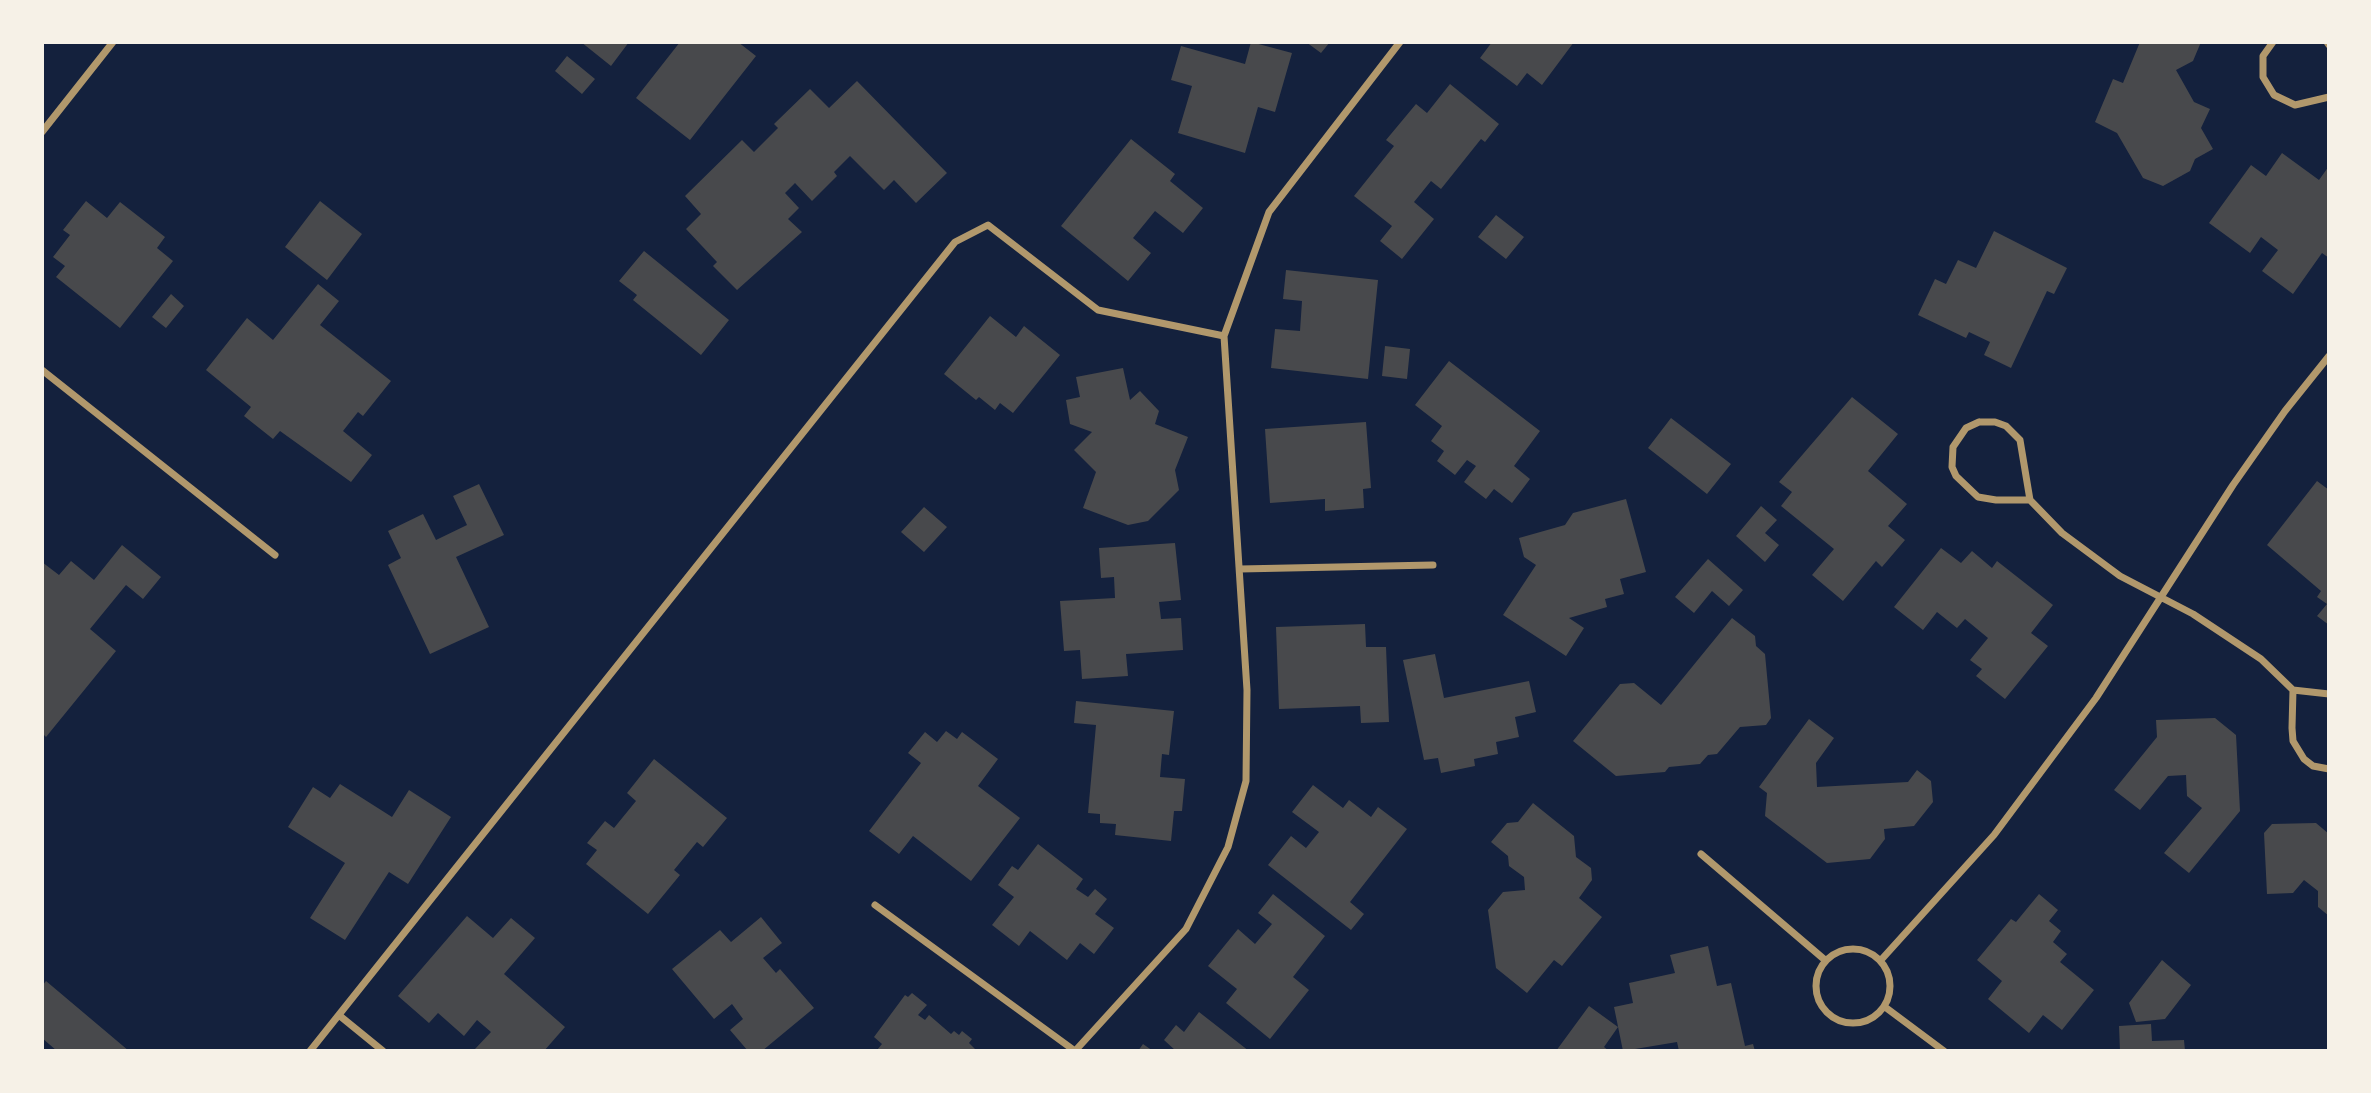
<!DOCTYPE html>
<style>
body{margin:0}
#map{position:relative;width:2371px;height:1093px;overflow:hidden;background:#14213d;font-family:"Work Sans",sans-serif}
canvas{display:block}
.frame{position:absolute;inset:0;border:44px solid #f6f1e7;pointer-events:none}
</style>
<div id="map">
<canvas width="2371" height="1093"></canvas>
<div class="frame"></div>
</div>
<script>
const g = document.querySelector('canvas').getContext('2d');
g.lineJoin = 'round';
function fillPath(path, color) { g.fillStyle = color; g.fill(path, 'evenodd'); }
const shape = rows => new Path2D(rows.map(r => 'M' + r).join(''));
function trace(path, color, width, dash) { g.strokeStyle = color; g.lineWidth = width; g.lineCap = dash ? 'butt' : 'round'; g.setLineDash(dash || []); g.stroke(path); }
const building = shape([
 [581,42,629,42,611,66],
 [680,42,738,42,756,56,690,140,636,98],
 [1251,42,1292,53,1275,112,1258,107,1245,153,1178,133,1192,86,1171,80,1181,46,1245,64],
 [1306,42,1330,42,1321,53],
 [1492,42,1574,42,1542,85,1527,73,1517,86,1480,58],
 [2140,42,2201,42,2193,61,2176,70,2194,102,2210,109,2201,128,2213,149,2195,159,2190,171,2163,186,2143,178,2117,133,2095,122,2113,79,2123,83],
 [567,56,595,79,582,94,555,71],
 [857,81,947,173,916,203,894,180,884,190,850,156,834,172,837,176,812,201,795,183,785,193,799,208,788,219,802,232,737,290,713,266,717,262,686,229,701,214,685,196,742,140,754,152,778,128,774,124,810,89,829,108],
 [1450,84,1499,124,1485,142,1481,139,1441,189,1431,181,1414,202,1434,219,1402,259,1380,241,1392,226,1354,196,1394,146,1386,140,1416,104,1427,113],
 [1131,139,1175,174,1170,181,1203,208,1183,233,1155,211,1133,238,1151,253,1128,281,1061,226],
 [2282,153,2319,180,2329,166,2329,258,2322,253,2293,294,2262,271,2278,250,2261,237,2250,253,2209,223,2251,165,2266,176],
 [86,201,107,218,120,202,165,237,157,248,173,261,120,328,56,277,65,266,53,257,70,235,63,230],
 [320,201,362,234,327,280,285,247],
 [1496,215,1524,237,1506,259,1478,237],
 [1994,231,2067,268,2054,294,2047,291,2011,368,1984,355,1990,342,1969,332,1966,338,1918,315,1935,279,1946,284,1958,260,1976,268],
 [644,251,729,320,701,355,633,300,637,295,619,281],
 [1286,270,1378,280,1368,379,1271,368,1275,329,1300,331,1302,301,1283,299],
 [318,284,339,301,320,325,391,381,363,416,358,412,343,431,372,455,351,482,280,431,273,439,244,416,251,407,206,370,247,318,273,340],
 [171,294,184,306,166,328,152,317],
 [990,316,1016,337,1024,326,1060,355,1013,413,1000,403,995,410,979,397,976,400,944,374],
 [1385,346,1410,349,1407,379,1382,376],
 [1449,361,1540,431,1514,466,1530,479,1512,503,1494,489,1486,499,1464,482,1476,466,1467,460,1455,475,1437,461,1444,451,1431,441,1442,426,1415,405],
 [1123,368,1130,400,1140,391,1159,411,1155,424,1188,437,1175,470,1179,490,1148,521,1128,525,1083,508,1096,472,1074,450,1092,432,1070,424,1066,400,1080,397,1076,377],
 [1852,397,1898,434,1868,471,1907,504,1888,526,1905,540,1882,567,1876,561,1843,601,1812,575,1834,549,1781,506,1792,492,1779,482],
 [1671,418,1731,464,1707,494,1648,448],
 [1366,422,1371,488,1363,489,1364,508,1325,511,1325,499,1270,503,1265,429],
 [2317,481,2329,490,2329,625,2317,616,2327,604,2317,597,2321,591,2267,545],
 [479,484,504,535,456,557,489,627,430,654,388,565,401,558,388,531,423,514,436,540,467,525,453,496],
 [1626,499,1646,572,1620,579,1624,594,1605,599,1607,607,1569,618,1584,628,1566,656,1503,615,1536,565,1524,557,1519,538,1565,525,1573,513],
 [1761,506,1777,520,1765,533,1779,545,1765,562,1736,536],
 [924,507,947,527,924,552,901,532],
 [1175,543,1181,600,1159,602,1161,619,1181,618,1183,650,1126,654,1128,676,1082,679,1080,650,1064,651,1060,601,1115,598,1114,577,1101,578,1099,548],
 [122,545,161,577,143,599,126,585,90,629,116,651,46,737,42,733,42,562,59,575,71,561,94,580],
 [1941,548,1961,563,1972,551,1992,568,1997,561,2053,605,2031,633,2048,646,2005,699,1976,676,1982,669,1970,660,1988,638,1965,619,1957,628,1937,612,1923,630,1894,607],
 [1708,559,1743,590,1729,606,1712,591,1694,613,1675,597],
 [1732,618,1755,636,1756,646,1765,654,1771,718,1766,725,1740,727,1717,754,1708,755,1700,764,1669,767,1665,772,1616,776,1573,741,1620,684,1634,683,1661,705],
 [1365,624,1366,647,1386,647,1389,722,1361,723,1360,706,1279,709,1276,627],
 [1435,654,1444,698,1529,681,1536,712,1515,717,1519,737,1496,742,1498,754,1474,759,1475,766,1441,773,1438,758,1424,760,1403,660],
 [1076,701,1174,711,1169,755,1162,754,1160,777,1185,779,1182,811,1174,811,1171,841,1115,835,1116,824,1100,823,1100,814,1088,813,1096,725,1074,723],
 [2215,718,2236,735,2240,811,2189,873,2164,853,2202,808,2187,796,2186,775,2168,776,2140,810,2114,790,2157,737,2156,720],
 [1809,719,1834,738,1816,763,1817,787,1908,782,1917,770,1931,781,1933,802,1914,826,1884,829,1885,839,1870,859,1827,863,1765,816,1767,793,1759,787],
 [946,731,957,739,962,732,998,759,978,786,1020,818,971,881,913,836,899,854,869,831,921,763,908,753,925,732,937,742],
 [654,759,727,818,703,847,697,842,674,870,680,875,648,914,586,864,597,850,587,843,605,821,614,828,636,801,627,793],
 [340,784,392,817,409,790,451,817,408,884,389,872,345,940,310,918,345,863,288,827,313,787,330,798],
 [1313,785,1343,808,1349,800,1371,817,1378,807,1407,829,1350,902,1364,914,1351,930,1268,865,1291,836,1306,848,1319,832,1292,812],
 [1533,803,1574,836,1576,857,1591,868,1592,880,1579,898,1602,917,1562,966,1554,960,1527,993,1496,968,1488,910,1503,892,1525,890,1524,877,1509,866,1508,856,1491,842,1507,823,1518,822],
 [2316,823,2329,834,2329,916,2318,907,2318,891,2304,880,2293,893,2267,894,2264,833,2272,824],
 [1038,844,1083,879,1076,889,1088,897,1095,889,1107,899,1095,914,1114,928,1094,954,1080,943,1067,960,1030,931,1019,946,992,925,1014,897,998,885,1012,866,1018,870],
 [1273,894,1325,936,1293,977,1309,990,1270,1039,1226,1003,1237,989,1208,966,1238,929,1255,944,1272,924,1258,913],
 [2039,894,2058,910,2049,921,2061,931,2053,942,2067,954,2060,962,2094,990,2062,1030,2043,1015,2029,1033,1988,999,2002,981,1977,960,2011,919,2016,922],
 [467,916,493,938,511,918,535,938,504,974,565,1027,544,1051,477,1051,475,1049,491,1032,477,1020,464,1036,438,1013,429,1023,398,996],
 [761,917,782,943,763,958,776,973,780,969,814,1008,762,1051,748,1051,730,1030,743,1019,732,1004,714,1019,672,969,720,930,731,942],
 [1708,946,1717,986,1731,983,1745,1046,1753,1044,1755,1051,1679,1051,1677,1042,1623,1051,1614,1007,1633,1003,1629,983,1675,973,1670,955],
 [2162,960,2191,985,2165,1019,2136,1022,2129,1003],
 [46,981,129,1051,57,1051,42,1038,42,986],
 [912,993,927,1005,918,1015,925,1020,929,1015,951,1034,954,1031,959,1035,962,1031,972,1039,969,1043,977,1051,877,1050,882,1044,874,1037,905,995,908,997],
 [1589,1006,1618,1027,1604,1047,1609,1051,1556,1051],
 [1199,1012,1249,1051,1176,1051,1164,1040,1176,1025,1184,1032],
 [2151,1024,2152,1041,2184,1040,2185,1051,2120,1051,2119,1026],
 [1143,1044,1153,1051,1138,1051]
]);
const minor = shape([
 [2273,42,2263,56,2263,77,2274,95,2295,105,2329,97],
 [2327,42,2329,45],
 [42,132,113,42],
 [42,370,275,555],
 [1979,422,1995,422,2006,426,2020,440,2030,500,1996,500,1978,497,1956,476,1952,467,1953,447,1966,428,1979,422],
 [2030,500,2062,533,2120,576,2193,614,2261,659,2293,690],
 [1240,569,1433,565],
 [2329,694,2293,690,2292,728,2293,741,2304,759,2313,766,2329,769],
 [1701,854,1825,960],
 [875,905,1075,1051],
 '1816 986a37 37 0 1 1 74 0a37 37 0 1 1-74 0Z',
 [1881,960,1994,835,2096,698,2233,485,2285,411,2329,356],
 [1885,1007,1944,1051],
 [340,1016,383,1051],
 [310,1051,955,242,988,225,1098,310,1224,336],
 [1075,1051,1186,929,1228,847,1246,781,1247,690,1224,336,1269,212,1400,42]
]);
fillPath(building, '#48494c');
trace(minor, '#b1986c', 7);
</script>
